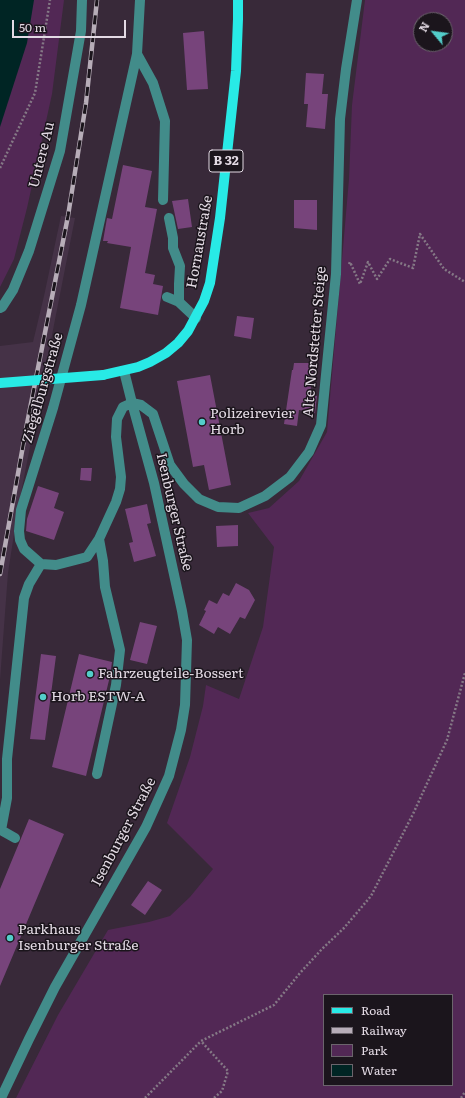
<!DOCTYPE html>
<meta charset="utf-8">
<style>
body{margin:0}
#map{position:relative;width:465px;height:1098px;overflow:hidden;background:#382939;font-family:Literata,serif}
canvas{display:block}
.legend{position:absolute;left:323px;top:994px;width:130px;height:92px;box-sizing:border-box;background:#1b151c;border:1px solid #6b646c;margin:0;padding:5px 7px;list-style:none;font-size:12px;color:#e3dae4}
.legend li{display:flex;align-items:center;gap:8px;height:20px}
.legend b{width:20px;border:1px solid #6b646c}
.north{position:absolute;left:413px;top:12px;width:40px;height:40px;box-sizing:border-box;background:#1b151c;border:1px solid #6b646c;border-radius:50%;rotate:299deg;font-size:11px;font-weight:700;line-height:16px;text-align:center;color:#e3dae4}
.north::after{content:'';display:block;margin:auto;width:14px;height:18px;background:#53cdca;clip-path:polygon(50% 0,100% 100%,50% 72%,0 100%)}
.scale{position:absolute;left:12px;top:20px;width:114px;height:18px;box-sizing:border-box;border:2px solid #e3dae4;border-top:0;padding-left:5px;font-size:12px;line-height:14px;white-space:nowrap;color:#e3dae4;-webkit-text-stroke:3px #1b151c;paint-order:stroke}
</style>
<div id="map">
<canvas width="465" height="1098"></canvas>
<ul class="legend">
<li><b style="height:5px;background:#28eae6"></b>Road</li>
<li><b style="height:5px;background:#b7adb8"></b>Railway</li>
<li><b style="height:11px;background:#522855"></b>Park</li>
<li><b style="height:11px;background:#002524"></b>Water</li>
</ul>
<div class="north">N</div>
<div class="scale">50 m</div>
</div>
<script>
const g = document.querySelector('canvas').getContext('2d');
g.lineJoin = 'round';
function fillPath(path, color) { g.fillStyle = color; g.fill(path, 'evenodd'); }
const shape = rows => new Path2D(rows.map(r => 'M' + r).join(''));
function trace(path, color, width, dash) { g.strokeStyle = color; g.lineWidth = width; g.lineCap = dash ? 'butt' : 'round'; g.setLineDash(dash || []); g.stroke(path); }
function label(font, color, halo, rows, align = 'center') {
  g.font = font + ' Literata,serif'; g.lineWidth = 3; g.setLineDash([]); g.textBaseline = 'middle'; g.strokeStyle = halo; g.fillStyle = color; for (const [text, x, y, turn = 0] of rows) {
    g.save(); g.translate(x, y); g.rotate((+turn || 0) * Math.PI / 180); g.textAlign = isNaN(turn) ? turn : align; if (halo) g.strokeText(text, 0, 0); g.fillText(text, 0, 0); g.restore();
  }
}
const built = shape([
 [61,216,75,218,18,508,8,573,0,680,0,346,33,342,44,296]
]);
const green = shape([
 [0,0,64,0,52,94,27,208,14,259,0,287],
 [365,0,465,0,465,1098,16,1098,58,1015,108,930,149,922,170,916,190,897,213,869,167,823,190,757,203,706,206,685,239,699,263,627,274,547,248,513,269,508,299,481,327,432,349,179,352,105],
 [421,20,445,20,445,44,421,44],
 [324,995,452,995,452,1085,324,1085]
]);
const water = shape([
 [0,0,34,0,27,43,0,127]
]);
const building = shape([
 [204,31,208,89,187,90,183,33],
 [306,73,324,74,322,94,328,94,325,129,306,127,308,104,304,104],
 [123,165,152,171,145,207,157,209,145,273,155,275,153,284,163,286,158,315,120,308,131,247,107,243,108,241,103,241,107,218,112,219],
 [188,199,192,227,178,229,172,201],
 [294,200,317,200,317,230,294,228],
 [237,316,254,318,251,339,234,336],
 [294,363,314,363,310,394,317,396,315,413,299,410,297,426,284,424,292,370,293,370],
 [210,375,231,485,209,490,204,465,193,467,177,381],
 [81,468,92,468,91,481,80,480],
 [38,486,59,493,54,508,64,512,54,540,26,531,27,519],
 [147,504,151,523,147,524,156,556,134,562,129,543,133,542,125,509],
 [238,525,238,546,217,547,216,526],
 [236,583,249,590,255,600,245,619,240,617,230,634,218,627,214,634,199,625,206,611,204,610,209,600,217,604,223,593,229,596],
 [140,622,157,626,147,664,130,660],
 [41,654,56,656,45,740,30,739],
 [79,654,112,662,110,676,86,776,52,767],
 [29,819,64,834,0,986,0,889],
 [148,881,162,890,145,915,131,905]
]);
const path = shape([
 [0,168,35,93,50,0],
 [349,264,350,262,360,284,368,262,377,279,390,259,413,268,420,234,444,269,465,282],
 [145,1098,201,1041],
 [214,1098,222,1091,228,1071,201,1041,274,1005,300,973,322,949,344,928,371,896,413,814,447,740,465,673],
 [461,1098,465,1092]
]);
const minor = shape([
 [137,54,153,83,165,121,163,200],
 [169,218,173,238,173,248,180,266,179,284,179,302,196,318],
 [167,297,179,302],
 [0,308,2,307,13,290,29,251,60,151,81,31,82,0],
 [132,403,123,407,117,419,116,437,121,477,120,489,116,502,99,539,87,557,56,565,41,564,24,549,20,540,19,531,21,510,53,408,81,305,137,54,140,0],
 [132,403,141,405,153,414,170,465,184,484,199,499,218,507,239,508,265,496,290,477,309,452,321,425,336,274,340,119,346,69,357,0],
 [97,774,116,685,120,650,105,587,103,561,99,539],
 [15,838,1,830,7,798,7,759,24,598,29,584,41,564],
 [1,1098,29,1039,55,987,146,827,169,776,181,730,185,705,187,640,182,611,154,483,132,403,124,371]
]);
const major = shape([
 [103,375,138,367,150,362,166,353,178,343,188,331,204,301,210,283,220,218,236,71,238,19,238,0]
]);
const rail = shape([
 [0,574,26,429,68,216,86,103,97,0]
]);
const majorBridge = shape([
 [0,383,103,375]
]);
const markers = [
 [202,422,4,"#53cdca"],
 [90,674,4,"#53cdca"],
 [43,697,4,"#53cdca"],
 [10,938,4,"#53cdca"]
];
const shields = [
 [226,161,34]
];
const shieldNames = [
 ["B 32",226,161]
];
const streetNames = [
 ["Untere Au",42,155,-76],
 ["Hornaustraße",200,242,-80],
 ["Alte Nordstetter Steige",315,342,-85],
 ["Ziegelburgstraße",43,388,-74],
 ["Isenburger Straße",174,512,77],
 ["Isenburger Straße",124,832,-62]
];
const poiNames = [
 ["Polizeirevier",210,414],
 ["Horb",210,430],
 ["Fahrzeugteile-Bossert",98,674],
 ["Horb ESTW-A",51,697],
 ["Parkhaus",18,930],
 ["Isenburger Straße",18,946]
];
fillPath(built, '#453247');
fillPath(green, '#522855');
fillPath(water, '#002524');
fillPath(building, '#77447b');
trace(path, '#857986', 2.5, [2, 2]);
trace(minor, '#428c8a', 10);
trace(major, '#28eae6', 10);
trace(rail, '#b7adb8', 4.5);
trace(rail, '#1b151c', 3, [9]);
trace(majorBridge, '#28eae6', 10);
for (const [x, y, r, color] of markers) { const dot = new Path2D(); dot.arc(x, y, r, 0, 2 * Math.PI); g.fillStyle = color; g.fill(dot); trace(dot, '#1b151c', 1.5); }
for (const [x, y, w] of shields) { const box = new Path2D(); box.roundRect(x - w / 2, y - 11, w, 22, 3); g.fillStyle = '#1b151c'; g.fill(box); trace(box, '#e3dae4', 1); }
label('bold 13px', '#e3dae4', null, shieldNames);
label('14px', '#e3dae4', '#1b151c', streetNames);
label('14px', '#e3dae4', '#1b151c', poiNames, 'left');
</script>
